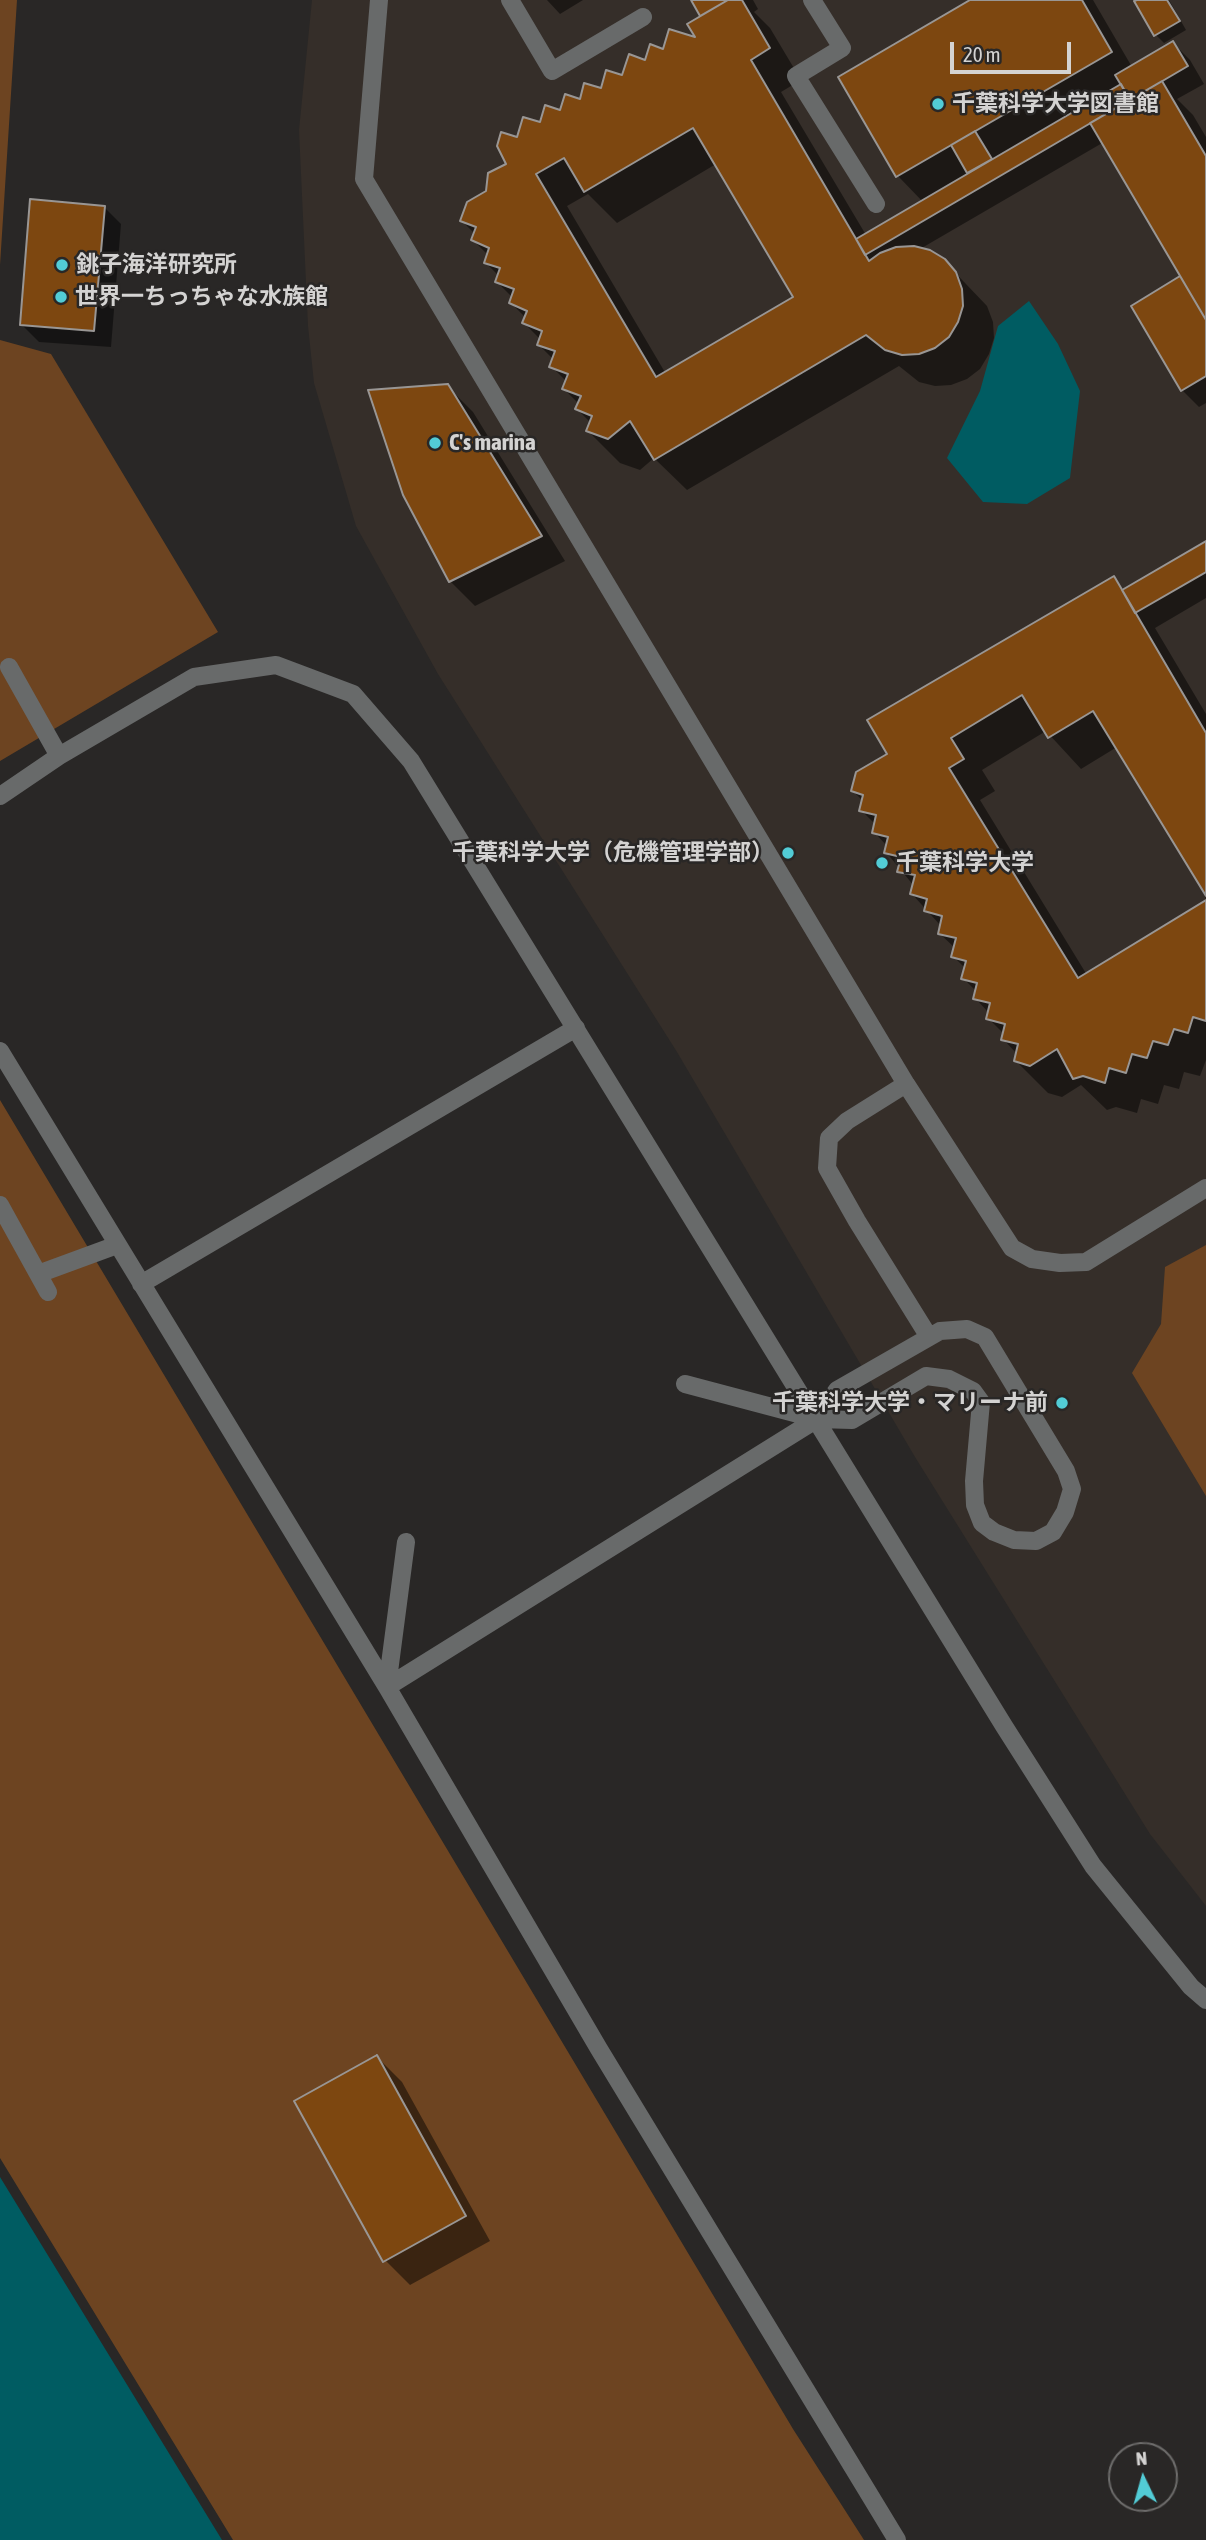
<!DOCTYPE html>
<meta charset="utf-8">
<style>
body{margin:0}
#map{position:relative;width:1206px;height:2540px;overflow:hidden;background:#292726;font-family:"Asap Condensed",sans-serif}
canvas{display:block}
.north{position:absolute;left:1108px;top:2442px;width:70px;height:70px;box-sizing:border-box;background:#292726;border:2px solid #6d6c6b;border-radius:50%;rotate:355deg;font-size:19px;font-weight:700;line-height:28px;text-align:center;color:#d4d3d2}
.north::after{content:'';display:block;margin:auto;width:24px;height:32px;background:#52ccd6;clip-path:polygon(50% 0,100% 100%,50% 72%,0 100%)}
.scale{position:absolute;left:950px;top:42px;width:121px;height:32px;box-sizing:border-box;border:4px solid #d4d3d2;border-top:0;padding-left:9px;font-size:21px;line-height:24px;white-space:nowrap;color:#d4d3d2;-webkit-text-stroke:5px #292726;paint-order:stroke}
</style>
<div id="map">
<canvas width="1206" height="2540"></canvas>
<div class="north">N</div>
<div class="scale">20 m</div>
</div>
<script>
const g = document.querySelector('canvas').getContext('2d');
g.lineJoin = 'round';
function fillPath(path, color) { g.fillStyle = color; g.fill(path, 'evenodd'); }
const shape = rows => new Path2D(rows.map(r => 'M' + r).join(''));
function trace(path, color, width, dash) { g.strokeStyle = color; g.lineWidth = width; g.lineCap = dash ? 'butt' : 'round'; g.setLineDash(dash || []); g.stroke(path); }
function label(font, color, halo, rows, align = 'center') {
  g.font = font + ' "Asap Condensed","Noto Sans JP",sans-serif'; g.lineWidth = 5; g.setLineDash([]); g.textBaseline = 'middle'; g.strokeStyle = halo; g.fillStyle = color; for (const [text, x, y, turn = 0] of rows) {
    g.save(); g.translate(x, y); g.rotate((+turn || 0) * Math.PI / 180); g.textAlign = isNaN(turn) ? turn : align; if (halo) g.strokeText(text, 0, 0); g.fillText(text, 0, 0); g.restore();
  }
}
const built = shape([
 [312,0,1206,0,1206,1906,1150,1834,915,1457,677,1052,438,674,356,526,314,383,308,326,299,130]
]);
const green = shape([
 [0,0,17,0,0,265],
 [0,340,51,354,218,632,0,761],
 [0,1100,793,2429,864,2540,233,2540,0,2158],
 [1206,1245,1206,1496,1132,1373,1161,1324,1165,1267]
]);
const water = shape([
 [1029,301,1058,344,1080,391,1070,478,1027,504,983,502,947,458,980,391,998,326],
 [0,2177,222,2540,0,2540]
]);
const shadow = shape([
 [547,0,583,0,560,14],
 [693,0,753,0,758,9,754,12,770,28,801,80,781,92,866,235,923,202,898,176,973,0,1093,0,1132,67,1173,43,1190,60,1204,84,1177,99,1193,115,1206,137,1206,403,1199,407,1182,390,1180,279,1186,285,1104,142,920,249,944,261,987,306,993,322,994,338,989,354,980,369,967,379,951,385,935,386,919,382,899,366,687,490,654,458,640,470,620,463,588,431,591,423,577,409,579,404,564,389,567,382,551,366,554,360,539,345,541,340,524,323,526,318,511,303,513,298,497,282,499,276,486,263,488,255,473,240,475,234,462,221,509,165,518,139,664,51,699,40,703,17],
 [716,164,795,297,666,374,567,206,588,194,617,223],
 [1140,0,1169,0,1186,30,1164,43,1156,35,1137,2],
 [104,207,121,224,111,347,39,342,22,325],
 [447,386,473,412,565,561,475,606,450,581],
 [1206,543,1206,598,1155,628,1206,714,1206,893,1117,747,1081,769,1046,731,982,770,995,791,980,800,1087,975,1206,902,1206,1060,1200,1076,1184,1072,1179,1089,1164,1085,1158,1104,1141,1099,1137,1113,1116,1107,1107,1110,1081,1085,1062,1097,1048,1093,1016,1061,1017,1054,1003,1039,1004,1034,988,1018,989,1013,975,998,977,992,963,978,966,969,953,956,955,948,939,933,941,926,912,894,914,886,886,852,887,846,874,832,876,825,861,810,863,801,853,791,890,755,1113,578,1125,591],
 [377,2057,402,2082,490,2241,410,2285,385,2260]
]);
const building = shape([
 [691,0,728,0,700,16,691,0],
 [728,0,742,0,770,48,751,60,869,261,880,253,896,247,914,246,930,250,945,259,956,272,962,289,963,306,958,322,949,337,935,348,919,354,902,355,885,350,866,335,654,460,630,421,608,439,586,431,592,416,575,409,581,396,562,389,568,374,549,367,555,351,537,345,542,331,522,323,527,311,509,303,514,289,495,282,500,268,484,263,489,248,471,240,476,227,460,221,467,202,486,191,488,173,506,164,497,146,501,132,517,137,523,117,540,122,545,105,560,110,565,94,580,99,584,83,601,88,606,70,622,75,629,54,645,60,650,44,663,49,669,29,695,37,687,24,728,0],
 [693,128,793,297,656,377,536,174,564,158,584,192,693,128],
 [970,0,1082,0,1112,52,896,177,838,77,970,0],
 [1137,0,1167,0,1180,21,1154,36,1134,1,1137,0],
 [1173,41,1188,66,1130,100,1115,75,1173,41],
 [1162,81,1206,156,1206,320,1090,123,1162,81],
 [1121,84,1130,100,865,255,856,239,1121,84],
 [975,131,992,159,967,173,951,145,975,131],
 [30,199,105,206,94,331,20,325,30,199],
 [1180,276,1206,320,1206,376,1181,391,1131,306,1180,276],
 [448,384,542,536,449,582,403,495,368,390,448,384],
 [1206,541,1206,572,1135,613,1122,590,1206,541],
 [1114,576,1206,733,1206,896,1093,711,1048,738,1022,695,951,738,964,759,949,768,1078,978,1206,900,1206,1021,1193,1017,1188,1033,1174,1029,1168,1045,1153,1041,1147,1058,1132,1054,1126,1073,1109,1068,1105,1083,1083,1076,1073,1079,1057,1049,1030,1066,1014,1061,1018,1044,1001,1040,1005,1024,986,1019,990,1003,973,999,977,983,961,979,966,961,951,957,956,938,938,934,942,916,924,911,927,899,910,894,915,875,897,872,901,857,884,853,888,837,872,833,876,815,859,811,863,795,851,791,856,772,887,754,867,720,1114,576],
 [377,2055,466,2216,383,2262,294,2101,377,2055]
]);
const minor = shape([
 [379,0,364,179,906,1084,1012,1248,1032,1259,1060,1263,1086,1262,1206,1188],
 [510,0,552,71,643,17],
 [812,0,842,48,796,76,876,204],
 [9,667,59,756],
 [0,796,59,756,194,677,276,665,353,694,411,761,1004,1726,1093,1866,1191,1987,1206,2000],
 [0,1051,387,1687,599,2049,897,2540],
 [906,1084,847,1121,829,1138,827,1168,857,1221,929,1337],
 [0,1205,48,1292],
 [38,1274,117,1245],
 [141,1284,576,1028],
 [387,1687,817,1419,837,1390,940,1331,967,1329,985,1337,1066,1471,1072,1489,1065,1512,1053,1532,1036,1541,1014,1540,994,1532,982,1523,975,1505,974,1481,981,1402,973,1391,949,1379,926,1376,852,1420,817,1419,685,1384],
 [387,1687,406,1542]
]);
const markers = [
 [938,104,7,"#52ccd6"],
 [62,265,7,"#52ccd6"],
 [61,297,7,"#52ccd6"],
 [435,443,7,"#52ccd6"],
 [788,853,7,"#52ccd6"],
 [882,863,7,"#52ccd6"],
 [1062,1403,7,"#52ccd6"]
];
const poiNames = [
 ["千葉科学大学図書館",952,104],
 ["銚子海洋研究所",76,265],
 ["世界一ちっちゃな水族館",75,297],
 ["C's marina",449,443],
 ["千葉科学大学（危機管理学部）",774,853,"right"],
 ["千葉科学大学",896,863],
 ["千葉科学大学・マリーナ前",1048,1403,"right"]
];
fillPath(built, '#352e29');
fillPath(green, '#6d4421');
fillPath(water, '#005c62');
fillPath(shadow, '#0007');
fillPath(building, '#7d4710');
trace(building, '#999694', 2);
trace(minor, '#686a6a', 18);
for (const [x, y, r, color] of markers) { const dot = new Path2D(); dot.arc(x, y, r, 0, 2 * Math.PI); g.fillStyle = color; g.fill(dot); trace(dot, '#292726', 2.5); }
label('bold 23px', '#d4d3d2', '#292726', poiNames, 'left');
</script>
